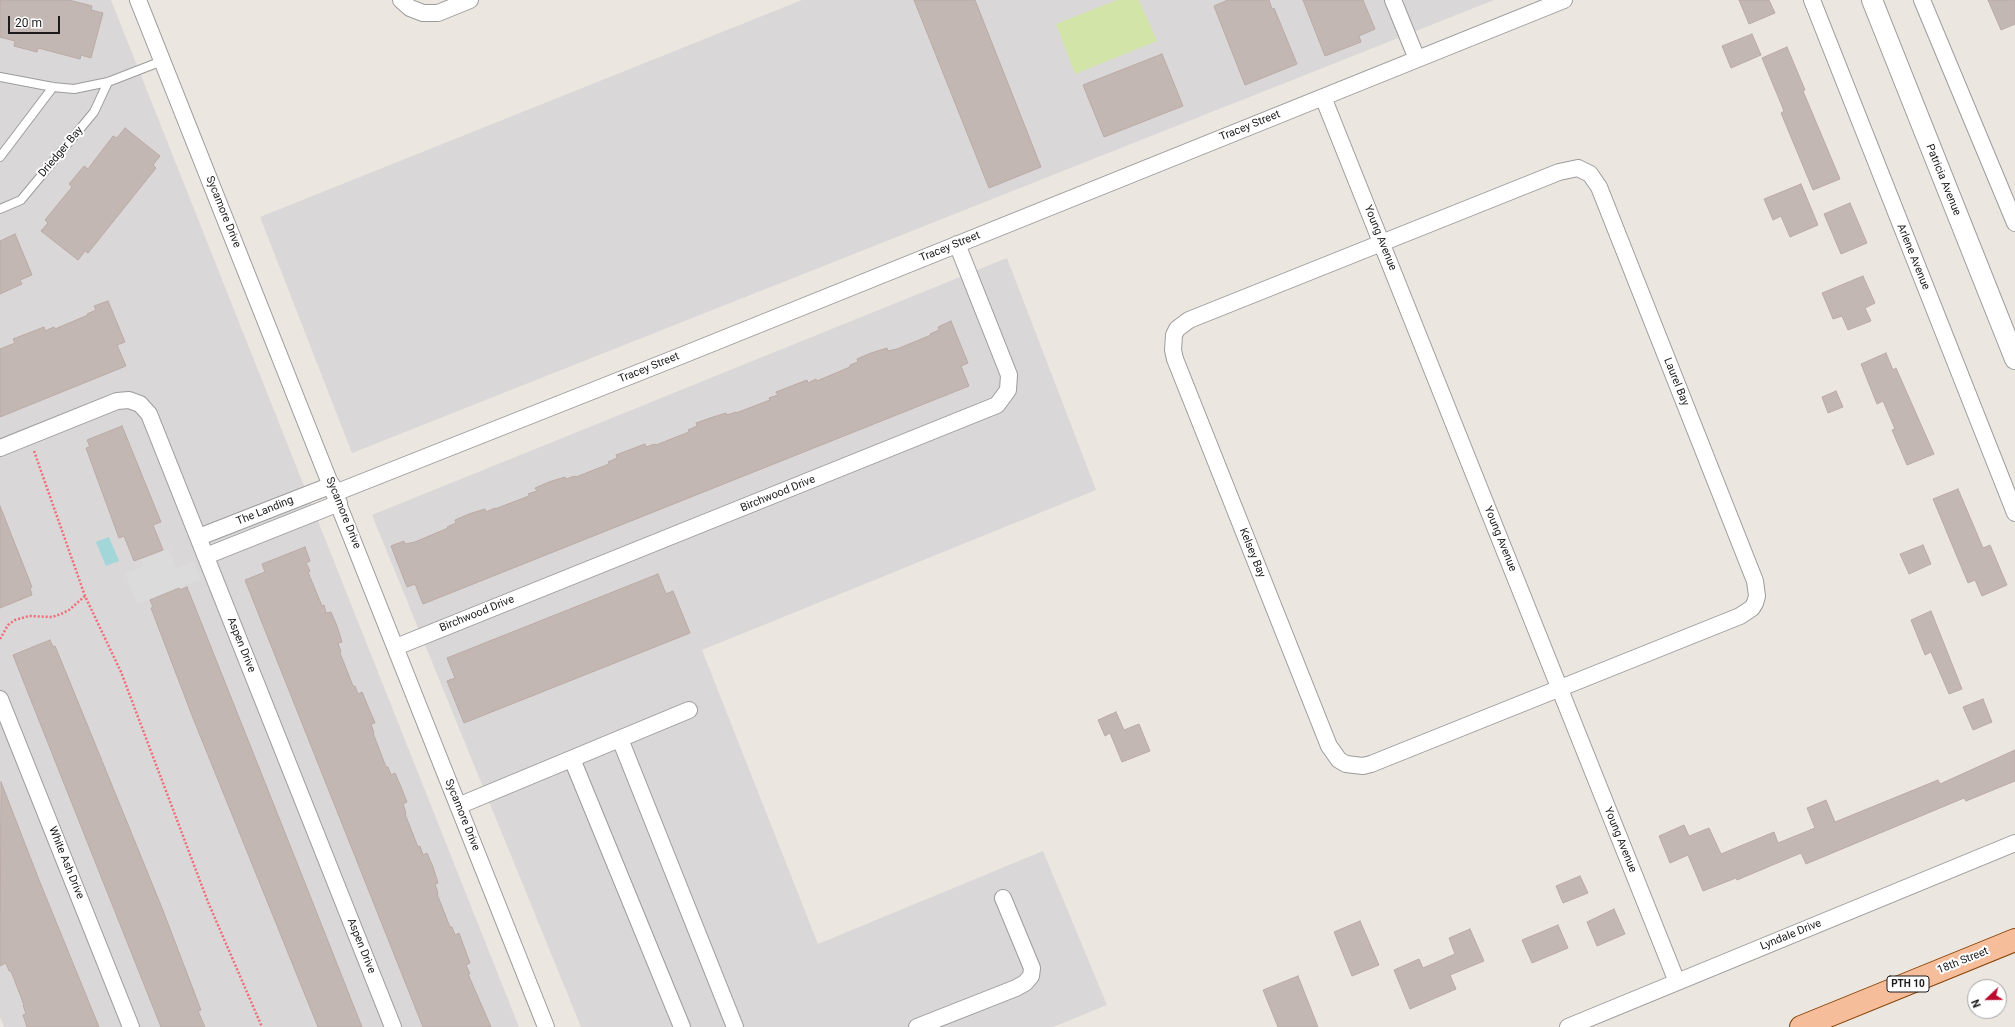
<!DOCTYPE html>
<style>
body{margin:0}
#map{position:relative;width:2015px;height:1027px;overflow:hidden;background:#ece6e0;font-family:Roboto,sans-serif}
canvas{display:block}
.north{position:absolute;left:1967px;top:979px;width:40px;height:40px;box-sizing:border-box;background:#fff;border:1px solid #a4a4a4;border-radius:50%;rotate:248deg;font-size:11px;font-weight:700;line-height:16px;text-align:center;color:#1b1b1b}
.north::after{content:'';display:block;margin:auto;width:14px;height:18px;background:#bb0a2d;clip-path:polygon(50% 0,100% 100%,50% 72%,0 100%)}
.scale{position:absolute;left:8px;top:16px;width:52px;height:18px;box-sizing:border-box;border:2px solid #1b1b1b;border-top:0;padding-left:5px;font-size:12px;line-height:14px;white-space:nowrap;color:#1b1b1b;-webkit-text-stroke:3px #fff;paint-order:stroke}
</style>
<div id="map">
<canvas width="2015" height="1027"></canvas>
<div class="north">N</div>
<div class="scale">20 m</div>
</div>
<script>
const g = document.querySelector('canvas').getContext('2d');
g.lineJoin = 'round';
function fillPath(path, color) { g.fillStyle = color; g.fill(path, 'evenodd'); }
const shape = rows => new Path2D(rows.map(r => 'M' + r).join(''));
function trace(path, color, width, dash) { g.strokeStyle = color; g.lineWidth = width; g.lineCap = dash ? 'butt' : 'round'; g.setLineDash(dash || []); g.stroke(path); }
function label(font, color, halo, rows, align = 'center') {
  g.font = font + ' Roboto,sans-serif'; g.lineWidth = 4; g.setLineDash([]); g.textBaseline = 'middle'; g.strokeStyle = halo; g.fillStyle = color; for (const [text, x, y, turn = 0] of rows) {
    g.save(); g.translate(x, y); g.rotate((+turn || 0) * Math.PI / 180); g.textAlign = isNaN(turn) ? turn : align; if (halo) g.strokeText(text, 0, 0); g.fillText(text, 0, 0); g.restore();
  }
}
const residential = shape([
 [0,0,111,0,519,1027,4,1027,0,1017],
 [802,0,1494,0,352,453,260,217],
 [1007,258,1096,490,702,650,818,944,1043,851,1107,1005,1053,1027,581,1027,372,515]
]);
const grass = shape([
 [1117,0,1139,0,1157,41,1075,74,1056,24]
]);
const parking = shape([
 [169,549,176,568,194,561,201,579,137,604,125,573,143,566,141,560]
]);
const water = shape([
 [109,537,119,561,106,566,96,542]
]);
const building = shape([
 [0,0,69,0,92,6,91,10,103,13,91,58,81,55,80,59,38,48,37,52,14,46,15,41,0,37,0,0],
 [914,0,975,0,1041,167,989,188,914,0],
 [1228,0,1269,0,1272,9,1274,8,1297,64,1245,85,1214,6,1228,0],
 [1303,0,1363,0,1375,29,1359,36,1361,42,1325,56,1303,0],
 [1739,0,1769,0,1775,13,1749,24,1739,0],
 [1988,0,2015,0,2015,24,2001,30,1988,0],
 [1752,34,1761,55,1731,68,1722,46,1752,34],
 [1787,47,1805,90,1803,91,1840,179,1813,190,1781,113,1784,111,1762,58,1787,47],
 [1162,54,1183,106,1104,137,1083,85,1162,54],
 [125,128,160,156,153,165,156,168,88,253,85,251,78,260,41,231,48,223,45,220,72,187,69,184,84,166,88,169,113,136,117,138,125,128],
 [1801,184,1818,225,1790,237,1781,216,1773,220,1764,199,1801,184],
 [1850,203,1867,243,1841,254,1824,214,1850,203],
 [15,234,32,275,20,280,22,284,0,294,0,241,15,234],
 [1863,276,1875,303,1865,308,1871,321,1848,330,1842,316,1833,319,1822,293,1863,276],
 [108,301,125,342,117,345,126,366,0,417,0,349,15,343,13,339,44,327,45,331,54,327,55,329,88,315,87,314,96,310,94,306,108,301],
 [951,321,968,363,961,366,969,386,423,604,415,584,407,587,391,546,404,541,405,544,415,542,448,528,447,527,456,523,455,520,469,514,485,509,486,512,495,508,495,509,529,496,528,494,537,491,535,488,549,482,565,477,566,479,575,476,576,477,609,464,608,462,617,458,616,455,629,450,645,444,646,447,655,444,656,445,689,432,688,430,697,426,696,423,710,418,726,413,727,415,736,412,736,413,770,400,769,398,778,395,776,392,807,380,808,383,816,379,817,381,850,367,850,365,858,362,857,359,871,353,887,348,888,351,897,349,931,335,930,334,939,330,938,327,951,321],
 [1886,353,1893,370,1896,368,1934,454,1907,465,1892,430,1895,429,1883,401,1877,404,1861,364,1886,353],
 [1836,391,1843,407,1828,413,1822,397,1836,391],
 [122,426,161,522,153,525,163,550,134,561,124,536,119,538,86,448,90,447,87,440,122,426],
 [1958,489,1983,548,1990,545,2007,585,1982,596,1975,580,1968,583,1933,499,1958,489],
 [0,506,32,587,30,588,32,595,0,608,0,506],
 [1923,545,1931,564,1909,574,1900,554,1923,545],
 [305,547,310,561,306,563,310,571,308,572,322,606,324,605,326,613,331,612,337,626,342,642,338,643,341,652,340,653,353,686,355,686,358,694,362,692,375,723,371,724,374,733,373,733,386,767,388,767,391,775,395,773,401,787,407,802,403,804,406,813,405,814,418,847,420,846,423,855,427,853,433,867,438,883,435,884,438,893,437,894,450,927,452,927,455,935,459,933,470,963,466,965,470,974,468,974,491,1027,423,1027,245,580,265,572,262,564,305,547],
 [658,574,666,594,673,591,690,633,464,723,447,681,455,678,447,658,658,574],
 [187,587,297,863,362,1027,318,1027,193,718,151,608,153,607,150,600,179,588,180,590,187,587],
 [1931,611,1962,689,1949,694,1931,652,1925,655,1911,620,1931,611],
 [50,640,53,647,55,646,69,680,162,908,201,1010,198,1011,205,1027,161,1027,104,884,13,655,50,640],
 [1983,699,1992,722,1973,730,1963,707,1983,699],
 [1116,712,1124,730,1139,724,1150,751,1122,762,1110,733,1105,736,1098,720,1116,712],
 [2015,750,2015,781,1966,801,1964,798,1806,864,1801,853,1737,880,1736,878,1703,891,1688,855,1670,863,1659,836,1684,825,1689,836,1709,828,1721,854,1774,832,1778,843,1815,828,1807,808,1826,800,1835,822,1938,780,1940,784,2015,750],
 [1,782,39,880,99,1027,27,1027,23,1015,26,1014,23,1005,24,1005,11,971,9,971,6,963,0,966,1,782],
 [1580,876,1588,893,1563,903,1556,886,1580,876],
 [1614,909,1625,934,1597,946,1587,922,1614,909],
 [1360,921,1379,965,1352,976,1334,932,1360,921],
 [1558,925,1568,948,1532,963,1522,940,1558,925],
 [1470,929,1484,961,1450,975,1456,989,1410,1009,1394,970,1419,959,1423,968,1455,954,1449,938,1470,929],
 [1298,976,1318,1027,1278,1027,1263,990,1298,976]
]);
const path = shape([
 [34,451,85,596,121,672,208,902,262,1027],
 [0,639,8,625,15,620,29,616,52,617,61,614,69,610,85,596]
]);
const service = shape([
 [0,77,53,87,74,89,108,82,162,61],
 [0,157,53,87],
 [0,209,21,200,94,112,108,82]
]);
const minor = shape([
 [138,0,546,1027],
 [401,0,410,8,423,13,438,13,470,0],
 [1393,0,1417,59],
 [1812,0,2015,513],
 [1922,0,2015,223],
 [1323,97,1677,982],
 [1578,168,1590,174,1599,187,1755,581,1757,596,1755,603,1752,608,1740,616,1371,764,1363,766,1346,764,1339,760,1329,746,1175,359,1173,350,1174,335,1177,329,1189,320,1559,172,1578,168],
 [0,448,117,401,129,400,140,404,149,414,393,1027],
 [335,493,683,355,1564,0],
 [199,537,332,485],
 [206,556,339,503],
 [396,647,997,405,1008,390,1009,375,957,244],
 [0,699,131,1027],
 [620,739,735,1027],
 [572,759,682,1027],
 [458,806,689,710],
 [917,1027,1016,988,1025,983,1031,976,1032,968,1003,898],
 [1568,1027,2015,843]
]);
const tertiary = shape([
 [1872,0,2015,359]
]);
const primary = shape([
 [1801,1027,2015,940]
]);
const shields = [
 [1908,984,42]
];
const shieldNames = [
 ["PTH 10",1908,984]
];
const streetNames = [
 ["Tracey Street",1250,126,-22],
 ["Driedger Bay",61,152,-50],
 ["Patricia Avenue",1943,180,68],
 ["Sycamore Drive",223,212,68],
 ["Young Avenue",1380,238,68],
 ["Tracey Street",950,247,-22],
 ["Arlene Avenue",1913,257,68],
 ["Tracey Street",649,368,-22],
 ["Laurel Bay",1676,382,68],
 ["Birchwood Drive",778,494,-22],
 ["The Landing",265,511,-22],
 ["Sycamore Drive",343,513,68],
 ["Young Avenue",1500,539,68],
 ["Kelsey Bay",1252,553,68],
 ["Birchwood Drive",477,614,-22],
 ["Aspen Drive",241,645,68],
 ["Sycamore Drive",462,815,68],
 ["Young Avenue",1620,840,68],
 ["White Ash Drive",66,863,68],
 ["Lyndale Drive",1791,935,-22],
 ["Aspen Drive",361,946,68],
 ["18th Street",1963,961,-22]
];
fillPath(residential, '#d9d7d8');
fillPath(grass, '#d2e4a8');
fillPath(parking, '#dbdbdb');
fillPath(water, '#a2d6d8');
fillPath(building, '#c3b7b4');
trace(building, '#bcaaa4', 1);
trace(service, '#9c9c9c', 10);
trace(minor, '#9c9c9c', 18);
trace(tertiary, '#9c9c9c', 22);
trace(primary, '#894508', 24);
trace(path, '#f26c78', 2.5, [2, 2]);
trace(service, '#fff', 8);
trace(minor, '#fff', 16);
trace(tertiary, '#fff', 20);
trace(primary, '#f6bd9b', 22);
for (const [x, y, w] of shields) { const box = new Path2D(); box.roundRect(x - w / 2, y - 8, w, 16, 3); g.fillStyle = '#fff'; g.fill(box); trace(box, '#1b1b1b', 1); }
label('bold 10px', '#1b1b1b', null, shieldNames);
label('11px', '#1b1b1b', '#fff', streetNames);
</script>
